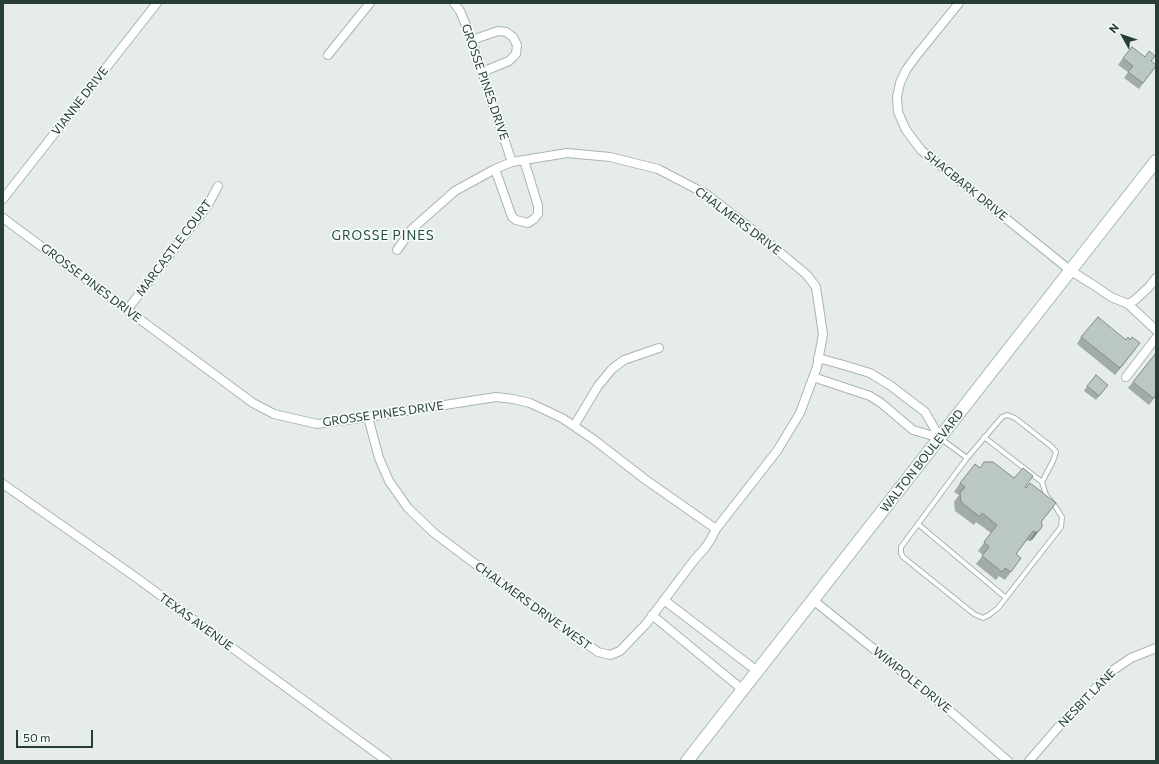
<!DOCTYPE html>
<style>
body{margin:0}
#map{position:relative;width:1159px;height:764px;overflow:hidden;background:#e6ede9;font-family:Commissioner,sans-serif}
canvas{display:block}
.frame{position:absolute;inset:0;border:4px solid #263e36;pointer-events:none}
.north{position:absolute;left:1103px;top:16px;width:40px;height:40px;-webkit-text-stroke:3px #f6faf8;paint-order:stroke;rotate:310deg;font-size:11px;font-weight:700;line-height:16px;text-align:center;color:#263e36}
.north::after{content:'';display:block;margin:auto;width:14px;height:18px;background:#263e36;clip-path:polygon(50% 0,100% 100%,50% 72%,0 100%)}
.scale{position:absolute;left:16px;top:730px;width:77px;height:18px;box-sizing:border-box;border:2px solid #263e36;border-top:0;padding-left:5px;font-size:12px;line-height:14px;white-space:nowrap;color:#263e36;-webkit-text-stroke:3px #f6faf8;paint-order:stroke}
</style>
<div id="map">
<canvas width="1159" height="764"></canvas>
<div class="frame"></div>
<div class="north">N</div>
<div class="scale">50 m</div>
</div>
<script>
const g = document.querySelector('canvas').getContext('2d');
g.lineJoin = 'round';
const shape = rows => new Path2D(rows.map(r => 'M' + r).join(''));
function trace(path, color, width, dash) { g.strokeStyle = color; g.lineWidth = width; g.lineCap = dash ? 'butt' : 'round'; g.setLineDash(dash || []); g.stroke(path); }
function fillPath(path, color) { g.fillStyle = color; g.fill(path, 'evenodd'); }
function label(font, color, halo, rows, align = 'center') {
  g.font = font + ' Commissioner,sans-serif'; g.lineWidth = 3.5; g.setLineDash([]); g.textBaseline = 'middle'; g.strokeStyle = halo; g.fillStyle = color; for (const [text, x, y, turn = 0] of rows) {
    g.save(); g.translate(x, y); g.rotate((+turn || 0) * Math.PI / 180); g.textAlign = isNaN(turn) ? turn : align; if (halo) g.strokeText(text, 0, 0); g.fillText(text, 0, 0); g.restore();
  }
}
const service = shape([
 [984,437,1042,482],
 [940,438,967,458,1002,417,1007,415,1015,418,1052,447,1056,452,1053,461,1042,482,1046,495,1055,506,1062,517,1061,527,998,608,989,615,983,618,974,614,903,557,901,553,901,547,967,458],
 [918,524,1006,598]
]);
const minor = shape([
 [454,3,460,11,472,40,499,124,512,162],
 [959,3,917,55,906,70,900,83,897,97,898,112,906,130,921,150,1071,271,1095,286,1111,297,1128,304,1135,300,1149,287,1156,278],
 [472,40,498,31,506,32,513,37,517,45,516,54,509,61,482,72],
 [328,55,370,3],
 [495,169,512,217,516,220,528,223,534,219,538,214,538,206,524,160],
 [3,199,157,3],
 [3,218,253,403,274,414,317,424,368,417,496,397,513,399,530,403,562,418,593,439,646,480,716,529],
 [1128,304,1156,330],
 [127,310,208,205,218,186],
 [818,358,840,364,870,373,891,386,925,412,940,438],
 [813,377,870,396,881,403,913,430,940,438],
 [1126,377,1156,338],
 [368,417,379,458,389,481,408,508,434,533,490,575,598,652,610,655,620,651,646,624,695,559,705,548,711,539,716,529,777,451,800,413,817,367,823,334,816,287,807,275,763,238,706,194,658,169,610,157,567,153,512,162,495,169,455,191,412,229,397,250],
 [574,426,598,386,612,369,624,360,659,348],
 [3,484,134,576,387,761],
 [664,600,757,671],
 [813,600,942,704,1008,761],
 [652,615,743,690],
 [1029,761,1061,724,1112,671,1131,658,1156,648]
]);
const secondary = shape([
 [687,761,1156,161]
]);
const wall = shape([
 [1123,58,1151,62,1156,66,1139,89,1124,78,1128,72,1118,65],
 [1081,337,1126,340,1140,343,1115,375,1077,344],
 [1156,353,1156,396,1149,405,1128,388],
 [1087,386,1105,389,1096,400,1084,391],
 [980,468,1025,487,1050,511,1041,522,1036,535,1032,540,1029,541,1027,540,1016,554,1021,558,1005,580,999,576,996,580,976,564,983,555,978,551,991,533,976,522,974,525,955,511,954,502,959,495,954,492,960,483]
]);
const shadedWall = shape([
 [1140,343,1135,350,1115,375,1120,368],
 [1042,527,1032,540,1029,541,1035,532]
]);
const building = shape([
 [1132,47,1145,57,1149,51,1155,56,1151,61,1156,65,1156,66,1143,83,1128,72,1133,66,1123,58,1132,47],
 [1098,317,1126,340,1128,337,1130,340,1132,337,1140,343,1120,368,1081,337,1098,317],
 [1156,353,1156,395,1153,398,1133,382,1156,353],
 [1096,375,1108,385,1099,396,1087,386,1096,375],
 [984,462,993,462,1014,478,1023,468,1033,476,1025,487,1026,488,1030,483,1056,503,1041,522,1042,523,1042,527,1038,532,1035,532,1033,531,1016,554,1021,558,1011,572,1005,568,1002,572,982,556,989,547,984,542,997,525,982,513,980,517,961,502,960,493,965,487,960,483,975,464,980,468,984,462]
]);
const streetNames = [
 ["GROSSE PINES DRIVE",485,82,71],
 ["VIANNE DRIVE",80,101,-52],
 ["SHAGBARK DRIVE",966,186,39],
 ["CHALMERS DRIVE",738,221,37],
 ["MARCASTLE COURT",174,248,-53],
 ["GROSSE PINES DRIVE",91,283,37],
 ["GROSSE PINES DRIVE",383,414,-8],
 ["WALTON BOULEVARD",922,461,-52],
 ["CHALMERS DRIVE WEST",533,606,36],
 ["TEXAS AVENUE",196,622,36],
 ["WIMPOLE DRIVE",912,680,39],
 ["NESBIT LANE",1087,698,-46]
];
const neighbourhoodNames = [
 ["GROSSE PINES",383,236]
];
trace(service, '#a9b5b0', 6);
trace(minor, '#a9b5b0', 10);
trace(secondary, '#a5b8b0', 14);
trace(service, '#fff', 4);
trace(minor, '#fff', 8);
trace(secondary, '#fff', 12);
fillPath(wall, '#a1aca7');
fillPath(shadedWall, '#838c88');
fillPath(building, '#bbc8c2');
trace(building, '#838c88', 1);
label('12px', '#263e36', '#f6faf8', streetNames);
g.letterSpacing = '1px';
label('13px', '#234f41', '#f6faf8', neighbourhoodNames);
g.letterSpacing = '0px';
</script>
